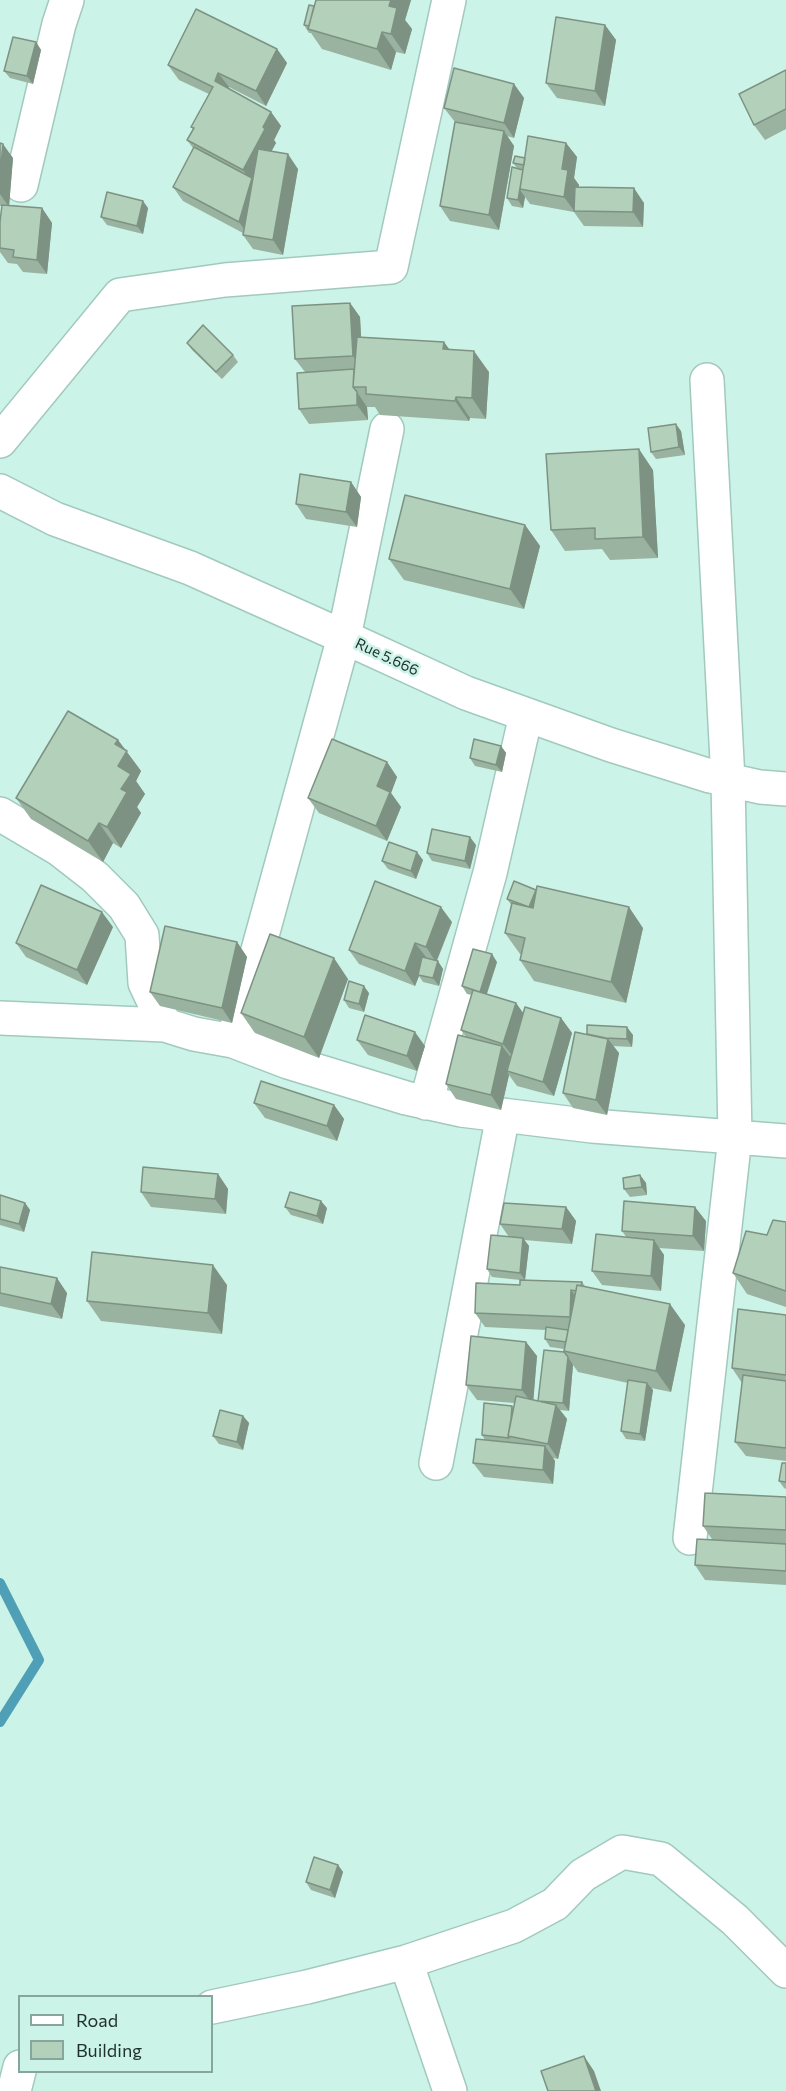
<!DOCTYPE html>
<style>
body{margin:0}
#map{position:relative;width:786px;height:2091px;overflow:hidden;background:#cbf3e7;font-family:Commissioner,sans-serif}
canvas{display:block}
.legend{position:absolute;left:18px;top:1995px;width:195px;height:78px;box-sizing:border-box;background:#cbf3e7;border:2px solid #86a59b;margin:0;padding:8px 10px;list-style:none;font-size:18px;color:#1f2f2a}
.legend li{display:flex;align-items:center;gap:12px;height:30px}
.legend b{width:30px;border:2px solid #86a59b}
</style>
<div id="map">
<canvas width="786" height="2091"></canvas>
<ul class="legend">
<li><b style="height:8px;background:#fff"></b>Road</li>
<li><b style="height:16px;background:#b2d0ba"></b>Building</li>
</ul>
</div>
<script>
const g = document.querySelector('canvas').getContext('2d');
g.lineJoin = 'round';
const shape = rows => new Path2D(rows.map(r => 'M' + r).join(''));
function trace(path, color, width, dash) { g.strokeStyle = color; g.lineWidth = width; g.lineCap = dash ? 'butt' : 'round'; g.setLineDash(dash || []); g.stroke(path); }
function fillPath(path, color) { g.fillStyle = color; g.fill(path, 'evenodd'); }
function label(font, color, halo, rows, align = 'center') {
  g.font = font + ' Commissioner,sans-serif'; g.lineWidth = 5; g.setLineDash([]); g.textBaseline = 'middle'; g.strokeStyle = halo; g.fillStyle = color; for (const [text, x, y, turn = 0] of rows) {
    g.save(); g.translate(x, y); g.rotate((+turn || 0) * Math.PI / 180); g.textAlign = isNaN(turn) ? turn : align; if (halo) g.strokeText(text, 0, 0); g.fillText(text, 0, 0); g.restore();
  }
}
const stream = shape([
 [0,1583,39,1660,0,1722]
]);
const street = shape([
 [21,185,59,24,67,0],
 [0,441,120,295,225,280,391,267,449,0],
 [0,491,55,519,190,568,344,637,466,693,611,745,710,776,760,787,786,789],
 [0,814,59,849,95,877,124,906,142,935,145,983,165,1025],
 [0,1018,165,1025,194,1034,233,1041,288,1062,406,1098,461,1110,592,1126,786,1141],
 [233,1041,344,637,387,429],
 [426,1103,490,873,526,715],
 [436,1463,503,1115],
 [690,1538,735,1137,728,780,707,380],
 [406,1962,450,2091],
 [212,2007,307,1987,406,1962,514,1926,555,1904,583,1875,622,1852,661,1859,735,1920,786,1971],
 [14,2091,20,2067]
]);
const wall = shape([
 [316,0,411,0,405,20,412,29,405,54,396,52,391,70,322,49,311,33,309,33,304,25,314,6],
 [605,25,616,40,605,106,557,98,546,83],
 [36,42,41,50,33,84,10,78,4,71],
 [277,49,287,63,266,106,229,87,228,88,271,112,281,126,274,140,276,143,271,151,298,169,283,255,253,249,243,235,243,233,183,201,173,187,193,148,187,140,193,129,191,127,209,94,179,80,168,65],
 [786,70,786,129,765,140,754,125],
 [514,84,524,98,514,138,507,136,514,146,499,230,450,221,440,206,455,122,444,108],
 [0,143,13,158,9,205,42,208,52,223,47,274,23,272,17,264,8,263,0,252,0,222,2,206,0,206],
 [566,143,577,157,574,178,579,185,578,187,644,203,643,227,584,226,574,212,530,204,525,197,523,208,512,206,507,198,517,168,513,163],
 [148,208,143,234,107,225,101,217],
 [350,303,360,317,361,337,444,342,449,349,489,372,486,419,470,418,469,421,380,415,375,407,367,407,368,420,309,424,299,409,305,372,295,359],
 [187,343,233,355,238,362,222,379,192,350],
 [681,431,685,455,656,459,651,452],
 [653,470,658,558,610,560,602,549,565,551,551,530],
 [351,482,361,497,357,527,306,519,296,504],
 [525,525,540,546,524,609,404,580,389,559],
 [118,740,141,771,136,781,145,794,137,807,141,813,121,848,113,843,103,862,31,819,16,798],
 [501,746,506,753,502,772,475,766,470,758],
 [387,762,397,777,391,793,401,807,387,841,319,813,308,798],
 [476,845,470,869,432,861,427,853],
 [423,860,416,879,388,869,382,861],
 [536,890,643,928,626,1003,534,981,520,960,522,954,520,954,505,933,512,906,507,899],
 [452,922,437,961,443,969,439,986,423,982,419,976,415,986,359,964,349,950],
 [113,927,87,985,26,957,16,943],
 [237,942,247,957,232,1023,160,1006,150,992],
 [497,962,487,994,516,1003,523,1013,561,1018,572,1033,554,1096,517,1086,509,1075,501,1110,456,1099,446,1084,466,1037,461,1030,472,995,467,994,462,986],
 [348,979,319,1058,255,1033,241,1013],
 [369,993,364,1012,349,1008,344,1000],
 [587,1034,633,1035,632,1047,613,1046,619,1053,607,1115,573,1108,563,1093],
 [357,1040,425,1046,417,1071,368,1055],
 [254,1103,334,1105,344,1119,337,1141,265,1118],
 [218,1174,228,1189,226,1214,151,1207,141,1192],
 [640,1175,646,1183,647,1195,630,1197,624,1189],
 [0,1195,25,1203,30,1210,24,1232,0,1225],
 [285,1207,327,1208,323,1224,291,1215],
 [566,1207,576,1221,572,1244,524,1240,529,1246,525,1280,582,1282,585,1286,685,1325,671,1392,651,1388,653,1390,645,1441,626,1439,621,1431,628,1383,578,1372,573,1365,569,1411,560,1410,567,1419,558,1459,553,1458,555,1461,553,1484,484,1477,473,1463,485,1440,482,1435,512,1406,514,1408,514,1403,477,1400,466,1385,526,1342,537,1356,533,1400,538,1401,564,1352,564,1349,550,1347,545,1339,546,1330,485,1327,475,1313,520,1285,520,1280,492,1277,487,1269,509,1237,500,1224],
 [706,1221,704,1251,659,1248,664,1255,661,1291,602,1285,592,1271,627,1238,622,1231],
 [786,1222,786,1307,747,1294,733,1273],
 [0,1267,67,1293,62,1319,0,1306],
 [227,1285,222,1334,101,1321,87,1301],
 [786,1315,786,1461,746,1456,735,1442,742,1383,732,1368],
 [243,1416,249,1423,243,1450,219,1444,213,1436],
 [786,1463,786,1489,784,1488,779,1481],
 [786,1497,786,1585,705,1580,695,1565,712,1539,703,1526],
 [338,1865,343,1872,335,1898,311,1890,306,1882]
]);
const shadedWall = shape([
 [391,0,411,0,405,20,412,29,405,54,391,34,389,6],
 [605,25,616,40,605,106,595,91],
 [382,32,396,52,391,70,377,49],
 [36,42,41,50,33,84,27,76],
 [277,49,287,63,266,106,256,91],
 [218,73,229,87,225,96,215,81],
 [514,84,524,98,514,138,504,123],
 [271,112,281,126,274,140,276,143,255,182,262,193,250,237,239,222,251,181,243,170,263,127],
 [504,131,514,146,499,230,489,215],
 [566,143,577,157,574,178,579,185,575,212,564,197,562,169],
 [3,144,13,158,9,207,0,194,0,175],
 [288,154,298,169,283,255,273,240],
 [634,188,644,203,643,227,633,212],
 [520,190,525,197,523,208,518,200],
 [143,201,148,208,143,234,137,226],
 [42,208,52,223,47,274,37,260],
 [350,303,360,317,363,371,353,356],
 [444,342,459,363,443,349],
 [474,351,489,372,486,419,472,398],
 [357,392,367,407,368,420,357,405],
 [456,397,470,418,469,421,455,401],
 [676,424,681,431,685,455,679,447],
 [639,449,653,470,658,558,643,537],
 [351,482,361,497,357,527,346,512],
 [525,525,540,546,524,609,510,589],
 [118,740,141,771,136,781,145,794,137,807,141,813,121,848,107,827,121,789,115,744],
 [501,746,506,753,502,772,496,765],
 [387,762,397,777,391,793,401,807,387,841,376,826,377,786],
 [99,823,113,843,103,862,88,841],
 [470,837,476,845,470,869,465,861],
 [417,852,423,860,416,879,411,871],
 [536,890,541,897,535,915,529,907],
 [441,907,452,922,436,962,426,947],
 [629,907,643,928,626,1003,611,982],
 [102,912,113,927,87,985,77,970],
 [237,942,247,957,232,1023,222,1008],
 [415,943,426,957,419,975,418,975,419,976,415,986,405,971],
 [492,954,497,962,485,999,480,992],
 [334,958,348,979,319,1058,304,1037],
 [438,961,443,969,439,986,433,978],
 [364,986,369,993,364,1012,359,1004],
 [516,1003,526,1017,514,1058,503,1044],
 [561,1018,572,1033,554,1096,543,1082],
 [627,1027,633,1035,632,1047,627,1039],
 [415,1032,425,1046,417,1071,407,1056],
 [608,1039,619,1053,607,1115,596,1100],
 [502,1046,513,1060,507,1071,509,1075,501,1110,491,1095],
 [334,1105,344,1119,337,1141,327,1126],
 [218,1174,228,1189,226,1214,215,1199],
 [640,1175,646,1183,647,1195,642,1187],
 [321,1201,327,1208,323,1224,317,1216],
 [25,1203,30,1210,24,1232,19,1224],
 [566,1207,576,1221,572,1244,562,1229],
 [695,1207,706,1221,704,1251,693,1236],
 [523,1238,529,1246,525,1280,520,1273],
 [654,1240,664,1255,661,1291,651,1276],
 [213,1265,227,1285,222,1334,208,1313],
 [57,1278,67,1293,62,1319,51,1304],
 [571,1290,582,1305,570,1317],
 [670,1304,685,1325,671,1392,656,1371],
 [526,1342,537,1356,533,1405,522,1390],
 [568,1357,573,1365,569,1411,563,1403],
 [647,1383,653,1390,645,1441,640,1434],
 [556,1405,567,1419,558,1459,548,1444],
 [243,1416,249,1423,243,1450,237,1442],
 [545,1446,555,1461,553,1484,543,1470],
 [338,1865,343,1872,335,1898,330,1890],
 [584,2056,594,2071,601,2091,596,2091]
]);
const building = shape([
 [316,0,391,0,389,6,397,8,391,34,382,32,377,49,308,29,316,0],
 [309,5,314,6,309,26,304,25,309,5],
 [196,9,277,49,256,91,218,73,215,81,271,112,263,127,265,129,243,170,187,140,194,128,191,127,213,87,168,65,196,9],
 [556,17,605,25,595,91,546,83,556,17],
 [13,37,36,42,27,76,4,71,13,37],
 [454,68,514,84,504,123,444,108,454,68],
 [786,70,786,109,754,125,739,94,786,70],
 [455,122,504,131,489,215,440,206,455,122],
 [528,136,566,143,562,169,568,170,564,197,520,189,528,136],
 [0,143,3,144,0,175,0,143],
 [194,147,252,178,239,222,173,187,194,147],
 [258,149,288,154,273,240,243,235,258,149],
 [515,156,525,158,524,165,513,163,515,156],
 [512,167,523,170,518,200,507,198,512,167],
 [575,187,634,188,633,212,574,211,575,187],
 [107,192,143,201,137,226,101,217,107,192],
 [2,205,42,208,37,260,13,257,14,250,0,248,0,222,2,205],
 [350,303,353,356,295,359,292,306,350,303],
 [203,325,233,355,216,372,187,343,203,325],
 [357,337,444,342,443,349,474,351,472,398,456,397,455,401,366,394,366,387,353,387,357,337],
 [354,369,353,387,357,392,357,405,299,409,297,373,354,369],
 [676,424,679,447,651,452,648,428,676,424],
 [639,449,643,537,595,539,595,528,551,530,546,454,639,449],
 [300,474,351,482,346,512,296,504,300,474],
 [405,495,525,525,510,589,389,559,405,495],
 [68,711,118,740,115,744,127,751,118,766,131,774,121,789,127,792,107,827,99,823,88,841,16,798,68,711],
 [332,739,387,762,377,786,390,792,376,826,308,798,332,739],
 [474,739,501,746,496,765,470,758,474,739],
 [432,829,470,837,465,861,427,853,432,829],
 [389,842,417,852,411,871,382,861,389,842],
 [375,881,441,907,426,947,415,943,405,971,349,950,375,881],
 [514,881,536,890,529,907,507,899,514,881],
 [41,885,102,912,77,970,16,943,41,885],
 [537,886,629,907,611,982,520,960,525,938,505,933,512,903,533,908,537,886],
 [165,926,237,942,222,1008,150,992,165,926],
 [270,934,334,958,304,1037,241,1013,270,934],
 [473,949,492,954,480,992,462,986,473,949],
 [422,957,438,961,433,978,418,975,422,957],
 [349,981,364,986,359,1004,344,1000,349,981],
 [473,990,516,1003,503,1044,461,1030,473,990],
 [525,1007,561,1018,543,1082,507,1071,525,1007],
 [365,1015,415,1032,407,1056,357,1040,365,1015],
 [587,1025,627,1027,627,1039,606,1038,587,1034,587,1025],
 [575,1032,608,1039,596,1100,563,1093,575,1032],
 [458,1035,502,1046,491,1095,446,1084,458,1035],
 [261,1081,334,1105,327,1126,254,1103,261,1081],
 [143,1167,218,1174,215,1199,141,1192,143,1167],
 [640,1175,642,1187,624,1189,623,1178,640,1175],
 [290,1192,321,1201,317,1216,285,1207,290,1192],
 [0,1195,25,1203,19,1224,0,1219,0,1195],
 [624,1201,695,1207,693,1236,622,1231,624,1201],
 [504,1203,566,1207,562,1229,500,1224,504,1203],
 [773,1220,786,1222,786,1291,733,1273,746,1231,767,1235,773,1220],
 [596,1234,654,1240,651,1276,592,1271,596,1234],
 [491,1235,523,1238,520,1273,487,1269,491,1235],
 [92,1252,213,1265,208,1313,87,1301,92,1252],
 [0,1267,57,1278,51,1304,0,1293,0,1267],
 [520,1280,582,1282,581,1286,577,1285,576,1291,571,1290,570,1317,475,1313,476,1283,520,1285,520,1280],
 [577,1285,670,1304,656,1371,564,1351,577,1285],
 [738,1309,786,1315,786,1375,732,1368,738,1309],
 [546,1327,568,1330,566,1342,545,1339,546,1327],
 [471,1336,526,1342,522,1390,466,1385,471,1336],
 [544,1350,564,1352,568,1357,563,1403,538,1401,544,1350],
 [743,1375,786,1381,786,1448,735,1442,743,1375],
 [628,1380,647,1383,640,1434,621,1431,628,1380],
 [516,1396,556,1405,548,1444,508,1436,516,1396],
 [484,1403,512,1406,511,1419,508,1436,509,1438,482,1435,484,1403],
 [220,1410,243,1416,237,1442,213,1436,220,1410],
 [476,1439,545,1446,543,1470,473,1463,476,1439],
 [782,1463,786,1463,786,1482,779,1481,782,1463],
 [705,1493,786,1497,786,1530,703,1526,705,1493],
 [697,1539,786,1544,786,1571,695,1565,697,1539],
 [314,1857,338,1865,330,1890,306,1882,314,1857],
 [584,2056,596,2091,548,2091,541,2071,584,2056]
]);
const streetNames = [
 ["Rue 5.666",387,657,25]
];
trace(stream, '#4fa0b7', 10);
trace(street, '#a2c9be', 36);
trace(street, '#fff', 33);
fillPath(wall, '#99b3a0');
fillPath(shadedWall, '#7d9282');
fillPath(building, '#b2d0ba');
trace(building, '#7d9282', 1.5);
label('15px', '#1f2f2a', '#cbf3e7', streetNames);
</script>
